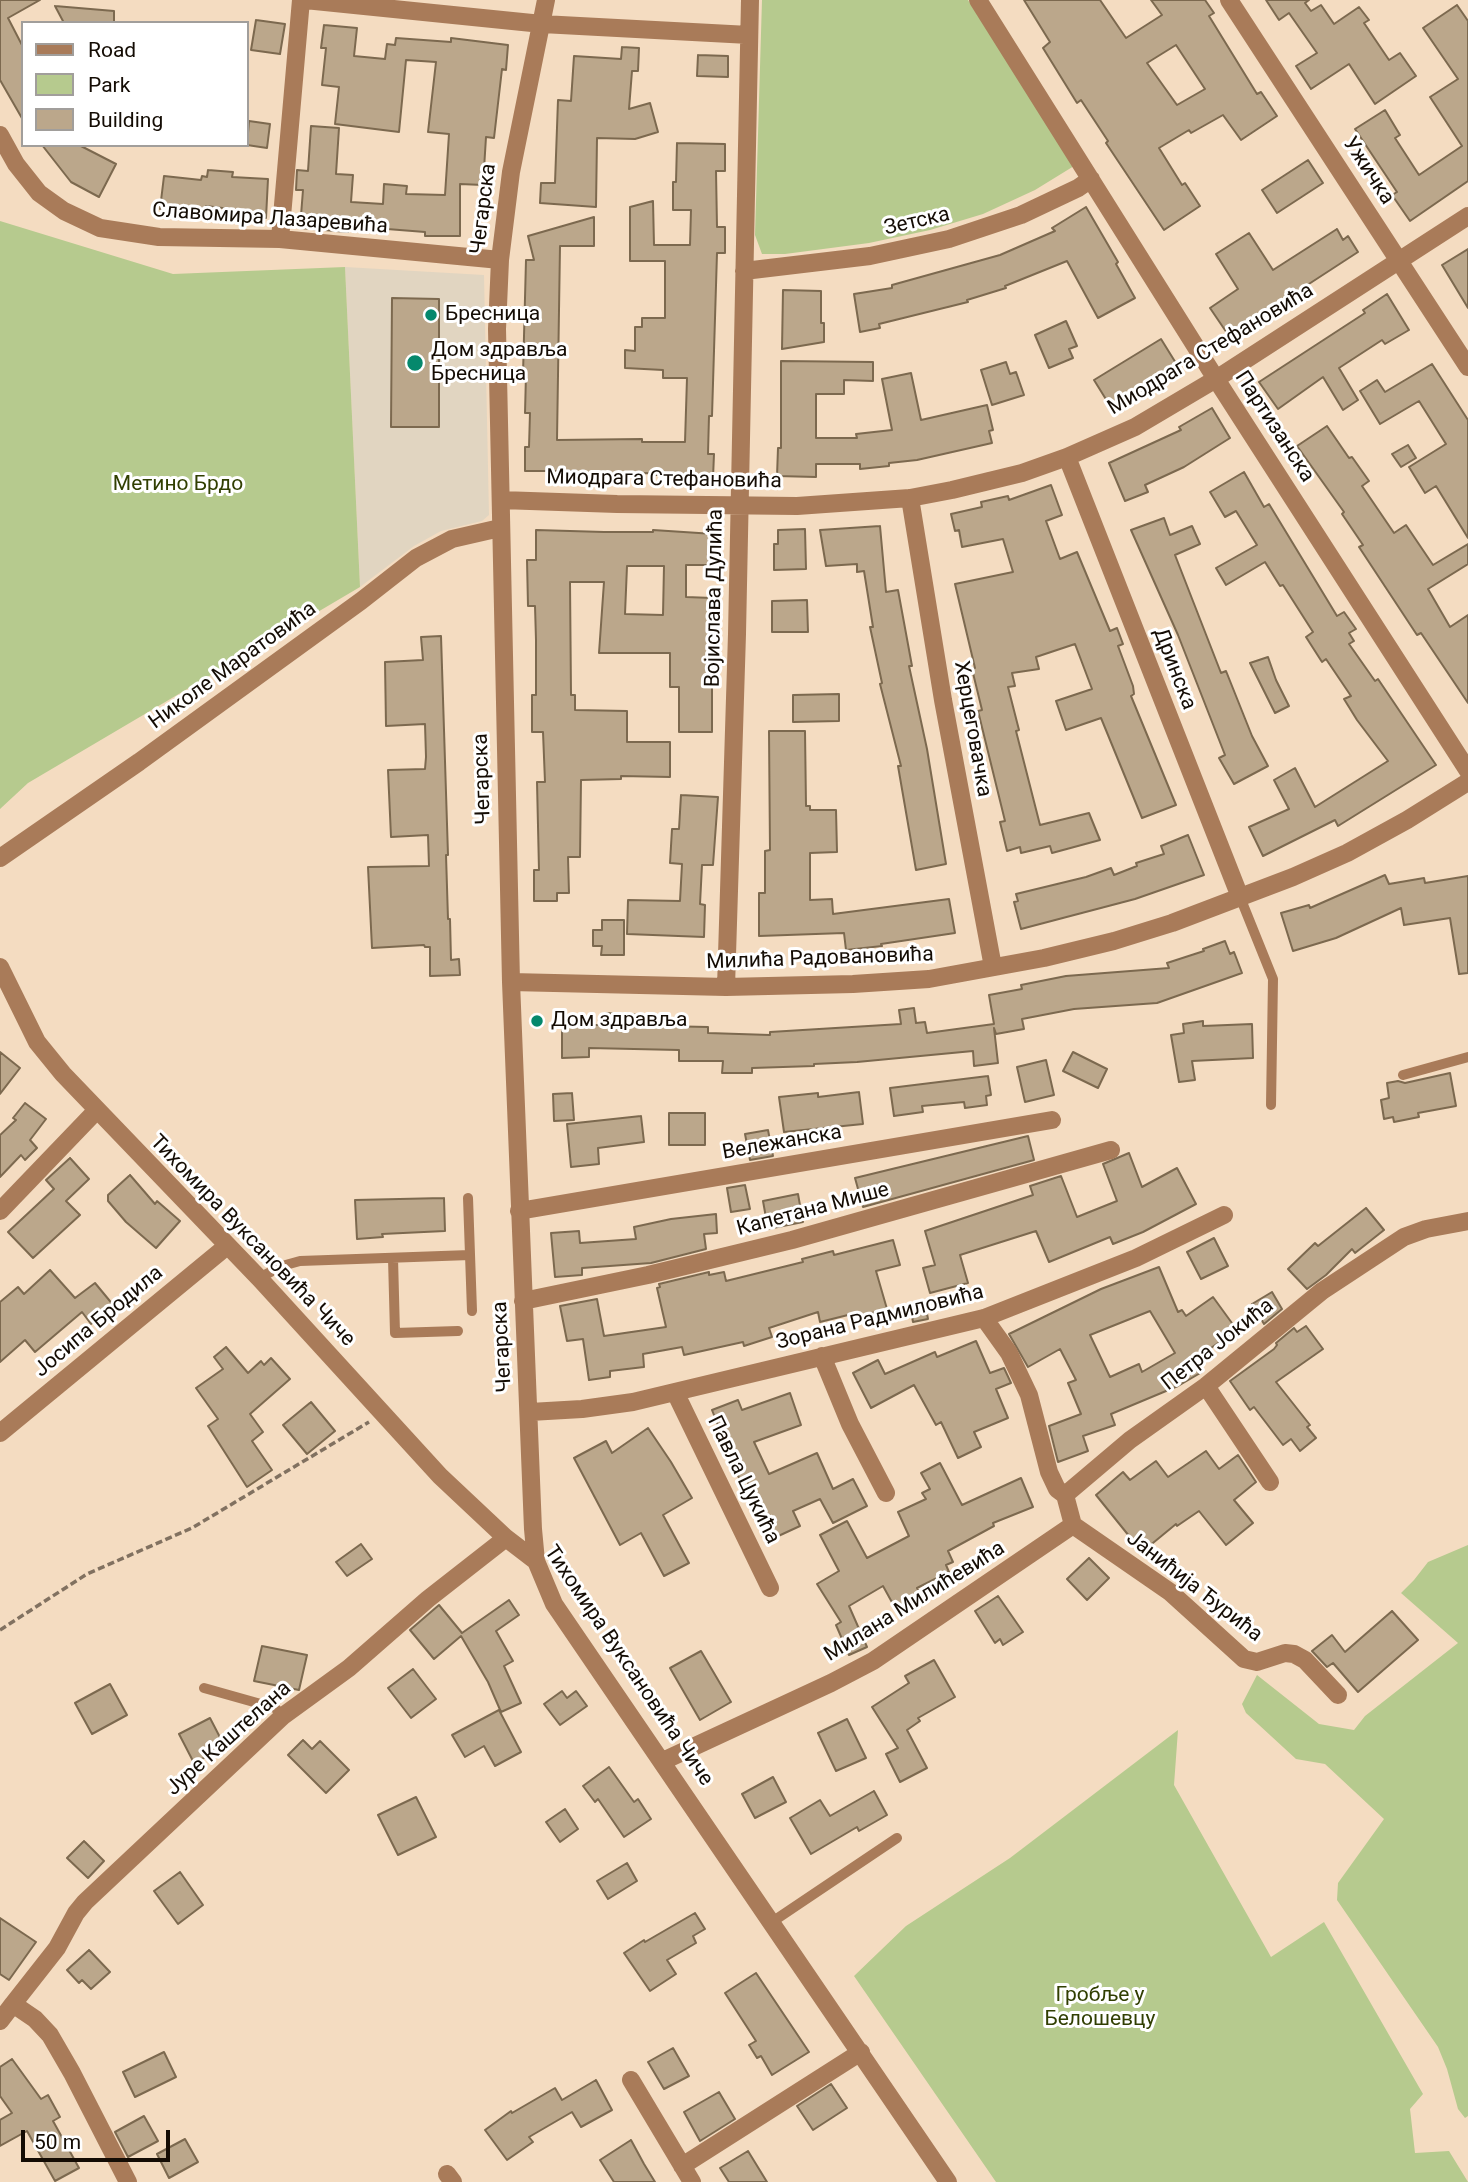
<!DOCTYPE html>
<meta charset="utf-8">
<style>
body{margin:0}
#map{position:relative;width:1468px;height:2182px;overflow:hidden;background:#f4dcc1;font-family:Roboto,sans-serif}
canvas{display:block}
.legend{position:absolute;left:21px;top:21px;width:228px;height:126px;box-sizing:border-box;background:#fff;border:2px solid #a19e9b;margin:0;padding:9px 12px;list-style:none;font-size:21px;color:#140c04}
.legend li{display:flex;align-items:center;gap:14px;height:35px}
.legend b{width:35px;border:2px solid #a19e9b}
.scale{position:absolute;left:21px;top:2130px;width:149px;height:32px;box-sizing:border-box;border:4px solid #140c04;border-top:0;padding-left:9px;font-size:21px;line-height:24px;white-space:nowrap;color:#140c04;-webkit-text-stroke:5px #fff;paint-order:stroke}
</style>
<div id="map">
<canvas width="1468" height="2182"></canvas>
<ul class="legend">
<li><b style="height:9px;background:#a97b59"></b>Road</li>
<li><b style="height:19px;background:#b6ca8e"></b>Park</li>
<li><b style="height:19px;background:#bba78b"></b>Building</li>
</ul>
<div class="scale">50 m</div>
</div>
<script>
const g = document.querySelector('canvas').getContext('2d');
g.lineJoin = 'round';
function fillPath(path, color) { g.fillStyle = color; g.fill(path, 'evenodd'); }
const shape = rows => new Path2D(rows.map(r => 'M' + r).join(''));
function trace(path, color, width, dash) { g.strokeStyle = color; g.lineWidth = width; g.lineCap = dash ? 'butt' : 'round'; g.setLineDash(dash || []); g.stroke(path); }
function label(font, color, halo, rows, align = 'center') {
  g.font = font + ' Roboto,sans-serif'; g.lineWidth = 6; g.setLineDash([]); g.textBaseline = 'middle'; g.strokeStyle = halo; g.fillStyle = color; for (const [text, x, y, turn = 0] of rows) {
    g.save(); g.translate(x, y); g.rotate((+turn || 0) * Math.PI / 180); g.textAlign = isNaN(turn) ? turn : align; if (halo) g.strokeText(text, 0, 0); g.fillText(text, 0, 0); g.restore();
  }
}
const medical = shape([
 [345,267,484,275,489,515,482,521,441,531,414,546,360,587]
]);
const green = shape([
 [762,0,968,0,1074,166,1035,190,983,214,930,230,869,243,785,254,762,254,755,235],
 [0,221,173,274,345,267,360,587,28,783,0,809],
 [1468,1545,1468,2116,1465,2118,1458,2109,1447,2069,1438,2047,1337,1900,1338,1883,1384,1819,1325,1764,1296,1759,1246,1713,1242,1704,1257,1675,1319,1724,1354,1730,1365,1716,1458,1643,1401,1593,1414,1580,1428,1562],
 [1178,1730,1174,1785,1271,1957,1324,1922,1423,2094,1410,2109,1415,2153,1449,2151,1468,2182,996,2182,854,1976,906,1926,1010,1858]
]);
const building = shape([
 [0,0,40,0,8,18,23,47,23,120,0,80,0,0],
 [1024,0,1100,0,1126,38,1162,15,1151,0,1205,0,1214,13,1209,16,1257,94,1261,92,1277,116,1241,140,1223,115,1191,133,1189,130,1159,148,1182,185,1185,183,1200,206,1164,230,1106,143,1108,141,1081,100,1077,103,1043,48,1050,42,1024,0],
 [1176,45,1205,89,1177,105,1147,63,1176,45],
 [1266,0,1309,0,1305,3,1311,11,1321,5,1334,24,1359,7,1369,20,1364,23,1389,60,1400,53,1416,76,1375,104,1349,64,1311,89,1296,66,1317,53,1289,13,1279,20,1266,0],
 [1457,5,1468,21,1468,181,1410,221,1392,195,1397,192,1355,129,1385,110,1400,135,1395,138,1419,175,1462,146,1430,97,1458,79,1423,28,1457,5],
 [55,6,114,11,114,23,64,23,55,6],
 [256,20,285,24,280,54,251,50,256,20],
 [324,25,357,28,354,56,385,59,387,44,395,45,396,38,451,42,451,38,508,45,506,70,502,69,494,138,486,137,483,185,460,184,460,236,425,236,425,232,349,226,348,232,300,228,303,190,296,190,297,170,308,171,311,126,339,128,336,174,353,175,351,202,383,204,384,184,407,186,406,194,445,195,449,134,428,132,436,62,406,60,399,132,335,124,339,87,322,85,326,48,321,48,324,25],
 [622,47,639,48,638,71,632,71,629,109,650,103,658,132,635,139,597,138,596,207,540,203,541,183,555,183,558,100,571,101,574,56,621,59,622,47],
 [698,55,728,56,728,77,697,76,698,55],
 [249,121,270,124,267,148,247,145,249,121],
 [677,143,725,144,725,171,716,171,717,227,725,227,725,253,717,253,712,416,709,416,708,454,714,454,713,478,687,478,687,475,655,475,655,473,575,474,575,471,525,471,525,447,529,447,530,413,525,413,526,374,523,374,526,260,534,260,528,236,594,217,594,246,560,246,557,440,642,439,642,442,685,442,687,378,663,378,663,370,625,368,625,350,635,351,635,327,642,327,642,318,665,318,665,261,630,261,630,207,653,201,654,245,690,245,691,210,673,210,673,182,676,182,677,143],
 [42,145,79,145,116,164,99,197,71,182,42,145],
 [1308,160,1323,183,1277,213,1262,190,1308,160],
 [208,170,233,172,232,177,268,179,266,218,238,217,239,210,206,206,205,213,160,209,164,176,201,180,202,176,207,177,208,170],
 [1086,207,1118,262,1116,264,1135,298,1098,318,1067,261,1005,286,1006,288,967,300,968,302,879,324,880,328,860,332,854,294,892,288,892,285,1000,255,1055,231,1052,228,1086,207],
 [1337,229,1343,240,1348,236,1358,252,1229,336,1210,308,1238,289,1216,254,1249,233,1273,270,1337,229],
 [1468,249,1468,308,1442,265,1468,249],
 [783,290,821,291,821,323,824,323,824,342,782,349,783,290],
 [1387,294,1409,330,1385,344,1382,340,1339,368,1358,400,1343,410,1323,377,1278,409,1259,382,1365,313,1363,310,1387,294],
 [392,298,439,299,439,427,391,427,392,298],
 [1066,321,1077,346,1069,349,1073,358,1049,368,1035,335,1066,321],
 [1161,339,1179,368,1112,409,1094,380,1161,339],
 [781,361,873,362,873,381,844,380,844,394,816,394,816,438,857,438,856,434,892,430,882,379,911,373,921,420,987,405,993,430,989,431,992,443,917,460,889,463,889,466,860,469,860,464,816,464,816,477,777,476,778,448,781,448,781,361],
 [1006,362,1010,374,1016,372,1024,395,992,405,981,370,1006,362],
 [1432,364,1468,420,1468,538,1436,486,1425,493,1409,467,1446,444,1419,401,1380,424,1360,391,1377,380,1385,392,1432,364],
 [1212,408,1230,438,1184,467,1145,485,1148,492,1125,501,1109,463,1181,430,1179,427,1212,408],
 [1327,426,1349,458,1352,457,1369,481,1362,486,1394,533,1406,525,1433,565,1468,544,1468,564,1428,589,1450,627,1468,615,1468,703,1421,633,1417,635,1359,547,1363,545,1342,514,1344,512,1297,446,1327,426],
 [1408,445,1416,458,1401,467,1392,454,1408,445],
 [1244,472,1264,507,1269,504,1337,616,1344,612,1356,629,1349,633,1354,641,1349,644,1375,681,1378,679,1436,765,1338,826,1335,820,1263,856,1249,827,1289,809,1274,780,1295,768,1315,807,1388,761,1357,720,1344,699,1351,696,1326,659,1322,662,1306,637,1313,632,1283,585,1280,586,1265,562,1226,585,1216,568,1257,545,1236,511,1225,517,1210,492,1244,472],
 [1051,485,1062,515,1046,521,1060,559,1077,552,1110,631,1117,628,1123,644,1118,646,1133,686,1134,694,1131,696,1176,805,1142,818,1101,718,1066,730,1056,701,1092,689,1075,644,1036,657,1039,669,1012,673,1015,686,1008,687,1019,730,1016,731,1040,825,1089,813,1100,840,1052,853,1050,846,1021,853,1020,847,1007,851,1000,822,1005,821,978,711,982,710,972,669,975,668,955,584,1013,572,1003,539,962,547,959,530,955,531,951,514,982,507,981,502,1008,496,1009,500,1051,485],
 [1164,518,1170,535,1192,526,1200,544,1175,555,1221,673,1226,671,1252,736,1268,766,1234,784,1219,758,1225,755,1178,635,1131,530,1164,518],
 [880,526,886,592,898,590,912,666,909,666,927,749,946,864,916,870,898,766,901,766,880,684,882,683,870,627,873,627,864,571,857,572,857,564,826,566,820,530,880,526],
 [805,529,806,569,774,570,774,544,778,544,778,530,805,529],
 [536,530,604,532,653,532,653,530,714,534,713,565,686,565,686,597,712,598,712,732,679,732,679,687,670,687,670,653,599,653,604,582,570,582,571,695,575,695,575,710,627,711,627,742,670,742,670,777,621,776,621,779,581,780,580,857,568,857,569,893,557,893,557,901,534,901,534,870,539,870,537,782,545,782,543,732,532,732,532,695,536,695,536,640,535,606,528,606,527,560,536,560,536,530],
 [627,566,664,566,663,615,625,614,627,566],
 [807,600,808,632,772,632,772,601,807,600],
 [441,636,448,855,446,855,448,919,450,919,451,960,459,959,460,975,430,976,430,947,425,947,424,945,372,948,368,867,429,866,428,835,391,837,388,770,425,769,426,757,425,724,386,726,385,662,423,660,421,637,441,636],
 [1268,657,1276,680,1289,706,1275,713,1250,663,1268,657],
 [839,694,839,721,793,722,793,695,839,694],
 [769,731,805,731,806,806,810,806,810,810,836,810,837,852,810,853,810,900,832,899,833,914,949,899,955,933,881,944,882,946,846,950,844,933,759,936,759,893,765,893,765,851,770,850,769,731],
 [681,795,718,797,713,865,702,865,700,904,705,905,704,937,627,934,628,900,680,901,682,864,670,863,672,829,679,829,681,795],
 [1188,835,1204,875,1135,899,1021,929,1014,902,1018,901,1016,894,1086,877,1111,868,1114,875,1137,866,1136,863,1164,854,1161,846,1188,835],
 [1385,875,1389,884,1424,878,1425,883,1468,876,1468,973,1459,974,1450,918,1404,925,1401,908,1336,938,1293,951,1281,913,1309,905,1310,908,1385,875],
 [602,920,624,920,624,955,601,955,602,946,593,946,593,930,602,930,602,920],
 [1225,941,1230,954,1234,952,1242,973,1157,1003,1074,1009,1022,1019,1024,1029,996,1034,994,1028,998,1063,974,1066,973,1051,857,1062,814,1064,814,1066,752,1068,752,1073,722,1073,723,1061,679,1061,679,1050,589,1048,589,1057,562,1058,562,1025,606,1025,606,1013,662,1016,662,1026,708,1027,708,1033,770,1035,770,1032,901,1024,899,1010,914,1008,916,1023,925,1022,927,1033,994,1024,989,995,1022,989,1021,985,1066,976,1169,968,1167,963,1204,951,1203,949,1225,941],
 [1203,1021,1203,1026,1252,1024,1253,1058,1192,1061,1195,1080,1179,1082,1171,1035,1184,1033,1183,1024,1203,1021],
 [0,1052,20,1068,0,1094,0,1052],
 [1073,1052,1107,1069,1098,1088,1063,1071,1073,1052],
 [1046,1060,1054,1095,1025,1102,1017,1067,1046,1060],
 [1450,1073,1456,1106,1418,1113,1419,1117,1394,1122,1393,1117,1384,1119,1381,1100,1389,1098,1387,1083,1398,1081,1405,1083,1450,1073],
 [988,1076,991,1095,986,1096,987,1105,965,1108,964,1102,922,1106,923,1112,894,1116,890,1088,988,1076],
 [859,1092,863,1124,784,1132,779,1097,818,1093,818,1097,859,1092],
 [572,1093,574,1120,554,1121,553,1094,572,1093],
 [25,1103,46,1119,30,1140,37,1148,25,1160,21,1155,0,1177,0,1135,16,1120,13,1118,25,1103],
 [669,1113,705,1113,705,1145,669,1145,669,1113],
 [641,1116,644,1142,598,1148,599,1164,571,1167,567,1124,641,1116],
 [768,1130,773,1156,750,1160,745,1134,768,1130],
 [1028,1136,1034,1160,863,1207,855,1178,1028,1136],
 [1129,1153,1142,1187,1177,1168,1196,1204,1143,1232,1113,1244,1110,1237,1049,1262,1036,1231,960,1255,968,1283,930,1293,923,1268,935,1265,925,1231,1033,1195,1030,1186,1061,1176,1077,1217,1117,1201,1103,1164,1129,1153],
 [70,1158,89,1179,66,1201,80,1215,33,1258,8,1232,54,1189,46,1180,70,1158],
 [130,1175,155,1204,157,1201,180,1221,156,1248,126,1222,108,1201,108,1195,130,1175],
 [745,1185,750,1209,731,1212,727,1188,745,1185],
 [798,1194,803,1222,768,1229,763,1201,798,1194],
 [444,1198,445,1231,382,1234,383,1237,357,1239,355,1200,444,1198],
 [1366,1208,1384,1230,1355,1253,1352,1249,1326,1275,1307,1289,1288,1269,1315,1243,1318,1246,1366,1208],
 [716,1214,717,1233,704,1234,706,1249,651,1263,582,1268,582,1275,555,1277,551,1233,579,1231,580,1243,636,1239,634,1227,671,1219,716,1214],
 [1214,1238,1228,1266,1201,1279,1187,1252,1214,1238],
 [893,1240,900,1265,876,1271,887,1309,853,1318,852,1314,820,1322,818,1312,769,1328,772,1337,744,1346,743,1342,684,1355,682,1347,643,1354,644,1367,610,1371,610,1377,589,1380,583,1339,567,1341,560,1306,597,1299,604,1336,666,1327,657,1288,660,1287,659,1284,709,1272,709,1275,724,1272,726,1281,803,1262,802,1259,833,1251,834,1255,893,1240],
 [1159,1267,1178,1312,1182,1310,1186,1316,1213,1297,1237,1330,1195,1359,1202,1372,1178,1386,1111,1414,1115,1425,1083,1436,1088,1451,1058,1462,1049,1426,1081,1414,1068,1383,1076,1380,1060,1349,1028,1367,1009,1334,1101,1289,1159,1267],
 [1150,1311,1175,1353,1142,1372,1139,1364,1110,1377,1090,1335,1150,1311],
 [50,1270,75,1298,95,1283,114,1306,91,1324,82,1312,35,1352,25,1340,0,1362,0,1302,18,1287,24,1294,50,1270],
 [1272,1292,1282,1309,1264,1324,1252,1304,1272,1292],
 [925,1303,928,1319,913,1322,910,1306,925,1303],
 [1306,1326,1323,1349,1276,1382,1310,1425,1307,1427,1316,1438,1300,1451,1291,1439,1283,1445,1254,1407,1250,1410,1230,1381,1274,1349,1277,1345,1276,1343,1294,1328,1297,1332,1306,1326],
 [976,1341,990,1373,1004,1368,1011,1383,996,1389,1008,1418,974,1432,981,1447,958,1458,941,1422,936,1425,914,1385,871,1408,853,1373,878,1360,885,1374,935,1352,937,1357,976,1341],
 [226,1347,248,1373,261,1361,264,1365,271,1358,290,1379,250,1414,263,1432,252,1441,272,1470,247,1487,208,1426,218,1419,196,1388,223,1369,214,1357,226,1347],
 [790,1393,801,1425,754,1442,769,1474,817,1453,833,1489,853,1479,867,1506,833,1523,820,1499,793,1511,800,1526,774,1538,746,1479,741,1482,723,1444,725,1443,712,1410,738,1400,742,1410,790,1393],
 [311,1402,335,1431,307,1454,283,1425,311,1402],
 [648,1428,671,1462,692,1498,663,1515,689,1563,664,1576,641,1533,620,1545,574,1458,606,1441,612,1453,648,1428],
 [1206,1451,1219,1469,1238,1455,1256,1482,1234,1500,1253,1523,1226,1545,1199,1511,1177,1526,1176,1524,1142,1552,1096,1495,1123,1472,1130,1480,1156,1461,1168,1477,1206,1451],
 [940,1463,962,1505,1021,1478,1033,1507,993,1523,994,1526,948,1551,953,1562,946,1565,949,1572,917,1588,925,1602,899,1615,883,1586,849,1606,867,1647,849,1655,836,1625,841,1622,817,1584,839,1571,820,1535,847,1521,867,1558,909,1536,898,1512,926,1499,922,1493,930,1489,921,1473,940,1463],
 [361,1544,372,1559,347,1576,336,1562,361,1544],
 [1089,1558,1109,1578,1087,1600,1067,1579,1089,1558],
 [998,1596,1023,1632,1003,1645,1000,1639,995,1643,975,1611,998,1596],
 [509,1600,519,1615,496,1631,513,1661,504,1666,521,1703,501,1712,488,1682,461,1636,434,1659,410,1630,439,1605,462,1633,509,1600],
 [1392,1611,1418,1640,1358,1692,1333,1663,1327,1667,1312,1651,1332,1635,1345,1652,1392,1611],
 [262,1646,307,1655,299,1690,254,1681,262,1646],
 [701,1651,731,1702,700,1720,670,1668,701,1651],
 [934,1660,955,1697,918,1718,920,1721,907,1730,927,1768,900,1782,886,1754,898,1748,872,1707,909,1683,905,1676,934,1660],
 [413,1669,436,1699,411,1718,388,1688,413,1669],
 [110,1684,127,1715,92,1734,75,1703,110,1684],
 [562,1691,567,1698,576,1691,587,1706,560,1725,544,1704,562,1691],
 [499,1710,521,1752,495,1766,484,1746,465,1757,452,1735,499,1710],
 [210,1718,225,1747,194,1763,179,1734,210,1718],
 [847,1719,866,1758,836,1771,818,1733,847,1719],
 [303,1740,312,1749,320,1741,349,1770,326,1793,288,1755,303,1740],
 [609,1767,634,1802,638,1799,651,1819,624,1837,598,1799,595,1802,583,1786,609,1767],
 [773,1777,786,1802,755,1818,742,1794,773,1777],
 [874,1791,887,1815,859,1831,857,1827,811,1854,790,1818,820,1800,830,1816,874,1791],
 [416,1797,436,1837,398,1855,378,1815,416,1797],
 [565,1809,578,1829,560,1842,546,1822,565,1809],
 [84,1841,104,1861,88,1878,67,1858,84,1841],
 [627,1863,637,1881,608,1899,597,1881,627,1863],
 [180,1872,203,1905,178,1924,154,1891,180,1872],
 [695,1913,705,1929,693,1936,696,1943,667,1960,676,1974,650,1991,624,1953,644,1940,645,1942,695,1913],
 [0,1918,36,1942,9,1980,0,1974,0,1918],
 [89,1950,110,1972,91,1989,82,1980,79,1983,67,1970,89,1950],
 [756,1973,809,2052,772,2075,761,2056,757,2058,749,2045,756,2041,725,1993,756,1973],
 [673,2048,689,2076,664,2089,648,2062,673,2048],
 [164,2052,176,2077,135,2097,123,2072,164,2052],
 [12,2059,41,2099,48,2095,60,2117,53,2121,79,2168,55,2181,27,2131,0,2146,0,2120,12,2113,0,2096,0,2067,12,2059],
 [596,2080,612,2110,581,2127,572,2112,529,2137,533,2142,507,2160,485,2130,511,2111,512,2113,555,2088,562,2100,596,2080],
 [831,2084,847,2108,813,2130,797,2106,831,2084],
 [719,2092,735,2119,700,2141,684,2112,719,2092],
 [144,2116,158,2141,128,2157,115,2132,144,2116],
 [185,2139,198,2162,169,2178,157,2154,185,2139],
 [631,2140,644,2164,655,2182,614,2182,600,2160,631,2140],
 [748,2151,767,2182,729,2182,720,2168,748,2151]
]);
const path = shape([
 [0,1630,87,1574,192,1528,369,1422]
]);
const service = shape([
 [1240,897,1273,979,1271,1105],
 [1403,1075,1468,1057],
 [468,1198,472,1311],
 [393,1258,395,1333,458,1331],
 [259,1278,282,1266,300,1261,470,1255],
 [204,1688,275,1708,283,1716],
 [772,1922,897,1838]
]);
const minor = shape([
 [305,0,542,24,749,35],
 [546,0,511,172,500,260,497,329,511,982,533,1529,536,1561,554,1604,948,2182],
 [978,0,1216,379,1468,771],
 [1229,0,1468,367],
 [0,135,16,164,39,193,64,211,100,228,159,237,280,239,500,260],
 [280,239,301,0],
 [744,271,870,256,949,239,1021,215,1078,188,1091,179],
 [1067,457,1240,897],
 [910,498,943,700,993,967],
 [501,500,617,504,797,506,910,498,952,490,1022,473,1067,457,1135,427,1216,379,1468,216],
 [0,858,139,762,361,601,416,558,452,539,500,528],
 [0,967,37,1042,63,1074,259,1278,440,1476,506,1538,536,1561],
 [511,982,726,987,853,984,929,979,1044,958,1114,941,1172,923,1293,877,1347,853,1407,820,1468,782],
 [726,987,737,634,750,0],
 [0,1211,96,1111],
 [519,1211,1052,1120],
 [523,1301,648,1275,792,1240,1111,1150],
 [984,1318,1009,1353,1029,1395,1049,1472,1057,1489,1065,1495,1073,1525,1170,1592,1244,1659,1257,1662,1285,1653,1294,1654,1305,1660,1338,1695],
 [822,1356,850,1424,886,1493],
 [1206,1386,1270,1482],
 [675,1392,770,1588],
 [530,1412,582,1409,633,1402,984,1318,1136,1258,1224,1215],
 [0,1433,227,1246],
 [1065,1495,1130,1440,1206,1386,1322,1291,1404,1237,1426,1229,1468,1221],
 [663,1761,831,1683,873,1661,1073,1525],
 [13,2004,57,1948,76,1913,85,1902,283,1716,349,1668,428,1599,506,1538],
 [0,2021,13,2004,35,2019,50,2035,72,2073,128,2182],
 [631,2080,692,2182],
 [682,2166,861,2052],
 [447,2174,453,2182]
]);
const markers = [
 [431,315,7,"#05886c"],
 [415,363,9,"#05886c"],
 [537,1021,7,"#05886c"]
];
const streetNames = [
 ["Ужичка",1368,171,57],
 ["Чегарска",484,209,-83],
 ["Славомира Лазаревића",270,219,4],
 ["Зетска",917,222,-13],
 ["Миодрага Стефановића",1211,350,-31],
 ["Партизанска",1274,427,57],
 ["Миодрага Стефановића",664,480,1],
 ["Војислава Дулића",715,598,-89],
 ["Николе Маратовића",233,666,-36],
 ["Дринска",1174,669,69],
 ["Херцеговачка",972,729,80],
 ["Чегарска",483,779,-92],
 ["Милића Радовановића",820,959,-2],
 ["Вележанска",782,1143,-10],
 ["Капетана Мише",813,1210,-15],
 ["Тихомира Вуксановића Чиче",252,1241,46],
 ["Зорана Радмиловића",880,1318,-14],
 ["Јосипа Бродила",99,1322,-40],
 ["Петра Јокића",1218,1345,-38],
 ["Чегарска",503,1347,-93],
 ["Павла Цукића",743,1480,64],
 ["Јанићија Ђурића",1194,1587,38],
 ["Милана Милићевића",915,1602,-32],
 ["Тихомира Вуксановића Чиче",628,1666,56],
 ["Јуре Каштелана",229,1739,-42]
];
const poiNames = [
 ["Бресница",445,315],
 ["Дом здравља",431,351],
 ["Бресница",431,375],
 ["Дом здравља",551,1021]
];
const parkNames = [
 ["Метино Брдо",178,485],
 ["Гробље у",1100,1996],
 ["Белошевцу",1100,2020]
];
fillPath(medical, '#e1d5c1');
fillPath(green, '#b6ca8e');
fillPath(building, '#bba78b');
trace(building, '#7c694f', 2);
trace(path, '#817160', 3.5, [7, 3.5]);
trace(service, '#a97b59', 10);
trace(minor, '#a97b59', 18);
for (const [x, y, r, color] of markers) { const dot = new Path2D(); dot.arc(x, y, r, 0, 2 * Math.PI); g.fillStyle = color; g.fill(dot); trace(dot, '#fff', 2.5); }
label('21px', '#140c04', '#fff', streetNames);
label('21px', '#140c04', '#fff', poiNames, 'left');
label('21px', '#313f02', '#fff', parkNames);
</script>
